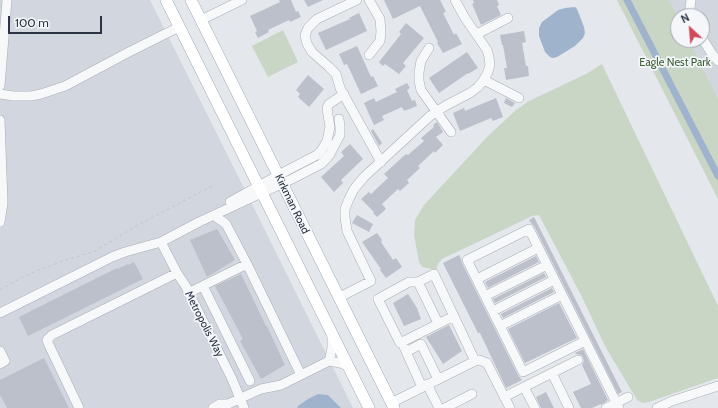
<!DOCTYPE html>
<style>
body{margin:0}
#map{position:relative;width:718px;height:408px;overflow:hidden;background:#e4e7ec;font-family:Cabin,sans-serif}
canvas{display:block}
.north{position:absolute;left:670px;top:8px;width:40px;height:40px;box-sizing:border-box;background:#f4f6f9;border:1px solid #a4a8b1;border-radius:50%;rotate:334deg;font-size:11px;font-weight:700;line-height:16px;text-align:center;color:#2b3445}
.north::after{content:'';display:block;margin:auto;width:14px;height:18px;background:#d1495b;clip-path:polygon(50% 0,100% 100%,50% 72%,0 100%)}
.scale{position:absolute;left:8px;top:16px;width:94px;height:18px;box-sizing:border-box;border:2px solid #2b3445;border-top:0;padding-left:5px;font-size:12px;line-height:14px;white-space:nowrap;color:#2b3445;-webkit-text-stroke:3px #f4f6f9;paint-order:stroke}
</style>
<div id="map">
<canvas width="718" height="408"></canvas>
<div class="north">N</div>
<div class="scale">100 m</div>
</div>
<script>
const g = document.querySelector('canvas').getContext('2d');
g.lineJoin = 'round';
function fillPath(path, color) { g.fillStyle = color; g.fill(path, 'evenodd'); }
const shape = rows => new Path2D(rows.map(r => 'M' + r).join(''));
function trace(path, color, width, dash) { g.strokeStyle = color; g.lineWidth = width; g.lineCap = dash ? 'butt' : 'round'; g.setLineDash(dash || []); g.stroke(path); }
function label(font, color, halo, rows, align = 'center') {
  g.font = font + ' Cabin,sans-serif'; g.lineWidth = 3.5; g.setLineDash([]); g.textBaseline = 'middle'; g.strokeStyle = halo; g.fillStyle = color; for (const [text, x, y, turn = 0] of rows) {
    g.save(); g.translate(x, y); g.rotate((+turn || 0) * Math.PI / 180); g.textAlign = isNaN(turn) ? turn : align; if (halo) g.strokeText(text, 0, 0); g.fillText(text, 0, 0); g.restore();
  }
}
const built = shape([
 [0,0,150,0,242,184,353,408,0,408],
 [669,0,718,0,718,99,689,40,702,40,702,16,678,16,678,17]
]);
const green = shape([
 [617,0,669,0,678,17,678,40,689,40,718,99,718,199],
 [283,30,298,62,268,77,252,46],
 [602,64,718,306,718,378,649,402,642,403,637,400,605,346,582,297,539,215,532,216,528,218,442,259,438,264,436,270,422,267,419,262,414,235,415,220,424,205,488,136,516,110,529,101,586,74]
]);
const water = shape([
 [575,7,577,9,584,27,585,33,583,38,575,46,557,57,553,58,550,57,545,52,539,36,539,28,542,22,558,10,565,8],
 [318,394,328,395,341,408,297,408,298,406,308,399]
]);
const canal = shape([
 [627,0,718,176]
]);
const building = shape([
 [279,0,291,0,296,12,298,11,301,17,290,22,289,20,268,30,269,32,258,38,255,32,257,31,250,16,280,2],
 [304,0,323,0,308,7],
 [384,0,440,0,446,12,443,13,454,35,456,33,462,44,443,53,437,43,438,42,420,6,393,19],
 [473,0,497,0,499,5,497,6,501,15,481,25,472,4,474,3],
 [359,13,367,31,326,50,318,33,350,19,349,18],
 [406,23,424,38,403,63,406,66,399,74,385,64,383,66,379,62,401,34,399,32],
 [524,31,526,42,522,43,526,66,528,66,529,76,506,80,504,68,507,68,503,45,502,45,500,35],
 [357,46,371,77,373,76,378,86,361,94,347,64,344,65,339,54],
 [467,52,478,68,468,74,468,73,439,93,429,78],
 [308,75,324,89,309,107,298,97,300,94,296,90],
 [407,83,410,88,407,90,412,101,415,100,417,106,404,111,402,107,382,116,384,120,374,125,364,103,374,98,376,102,397,92,395,89],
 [496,98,503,117,493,121,491,118,460,131,453,113,464,108,465,111],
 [506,98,515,103,512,107,504,103],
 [437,122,443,132,436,137,443,145,435,153,434,151,418,166,420,168,407,180,409,183,400,191,398,189,382,204,386,209,377,217,373,213,374,212,361,199,369,192,371,194,388,178,384,174,406,154,408,155,424,141,421,138,434,127,433,125],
 [373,129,382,143,379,146,371,131],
 [350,144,363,159,341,180,343,183,334,192,321,177,344,156,341,152],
 [357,215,373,224,369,232,352,223],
 [534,217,622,392,618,394,534,226,531,223,529,220],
 [217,229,235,260,207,277,190,240],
 [377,233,382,240,381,242,393,260,396,258,402,267,386,278,380,270,381,269,362,242],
 [459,255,461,259,462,263,518,375,522,380,506,388,480,333,478,333,443,263],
 [536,256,539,262,488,288,485,282],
 [134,262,143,279,28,336,19,317,117,268,117,269,128,264,128,265],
 [544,273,546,277,495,303,493,299],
 [241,274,266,326,267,326,285,365,261,379,240,341,243,339,215,286],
 [552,288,554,292,503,318,501,314],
 [408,294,417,308,421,319,404,326,393,303],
 [559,303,577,338,525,363,508,329],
 [449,325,462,351,443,364,426,337],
 [583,349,608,400,601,405,601,404,592,408,581,408,573,392,591,384,582,365,584,361,583,357,581,355,576,354,575,353],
 [44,358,69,408,7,408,0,395,0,380],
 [546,392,554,408,541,408,536,397]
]);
const path = shape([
 [0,290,23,277,39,270,63,261,95,251,138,225,212,186]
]);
const minor = shape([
 [357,0,317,19,308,28,305,35,307,44,312,52,329,67,336,74,340,88,381,162],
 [369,0,380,19,381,32,380,41,369,55],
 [691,16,690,8,691,0],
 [201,20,242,0],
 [477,34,508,18],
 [702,38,712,54,718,61],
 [429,48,421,61,419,72,419,81,421,90,451,132],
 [484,80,519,98],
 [0,86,7,0],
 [0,94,13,96,31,96,41,94,65,86,129,52,179,27],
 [0,120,3,203,0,222],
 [230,202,288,170,317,155,321,151,327,141,330,127,328,115,327,108,329,104,344,94],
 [215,216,226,224,247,264,301,375],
 [161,242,177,273,185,285,232,379,244,408],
 [477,279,538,248],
 [418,282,438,323],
 [203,286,250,381],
 [188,293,247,264],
 [485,296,547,265],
 [338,298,371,281,347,231,345,217,345,209,349,199,354,189,364,177,430,116,445,106,470,93,478,87,483,81,488,72,490,65,489,57,487,50,465,18,455,0],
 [493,311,554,280],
 [0,313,112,257,125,252,161,242,199,222,292,179,321,164,327,158,330,154,340,135,340,127,339,119],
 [454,316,400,343,378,299,409,282,418,282,434,274,475,361],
 [500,326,562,295],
 [332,334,332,348,330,357,329,361,340,363,348,366],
 [585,341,523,372,467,260,529,229,619,408],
 [404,347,422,387],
 [0,351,5,361,0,364],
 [406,352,421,344,438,379],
 [552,373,569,408],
 [427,384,439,408],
 [524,387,535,408],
 [504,397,578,360],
 [391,403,475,361,479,360,487,363,510,408],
 [79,408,49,345,47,340,52,335,177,273],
 [213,408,220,404,228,404,261,389,281,385,329,361],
 [445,408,472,394],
 [606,408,628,397],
 [657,408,672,401,718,386]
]);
const major = shape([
 [166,0,369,408],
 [191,0,394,408]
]);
const parkNames = [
 ["Eagle Nest Park",675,63]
];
const streetNames = [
 ["Kirkman Road",292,204,64],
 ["Metropolis Way",204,324,63]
];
fillPath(built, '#d2d6de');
fillPath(green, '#c9d6c5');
fillPath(water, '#9fb4cc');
trace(canal, '#9fb4cc', 7);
fillPath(building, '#bbc0ca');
trace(minor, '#a9aeb7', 10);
trace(major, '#a3abb8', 12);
trace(path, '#c2c5cb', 1, [3, 3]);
trace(minor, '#f7f8fa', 9);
trace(major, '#fff', 11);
label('11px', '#3f6138', '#f4f6f9', parkNames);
label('11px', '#2b3445', '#f4f6f9', streetNames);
</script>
